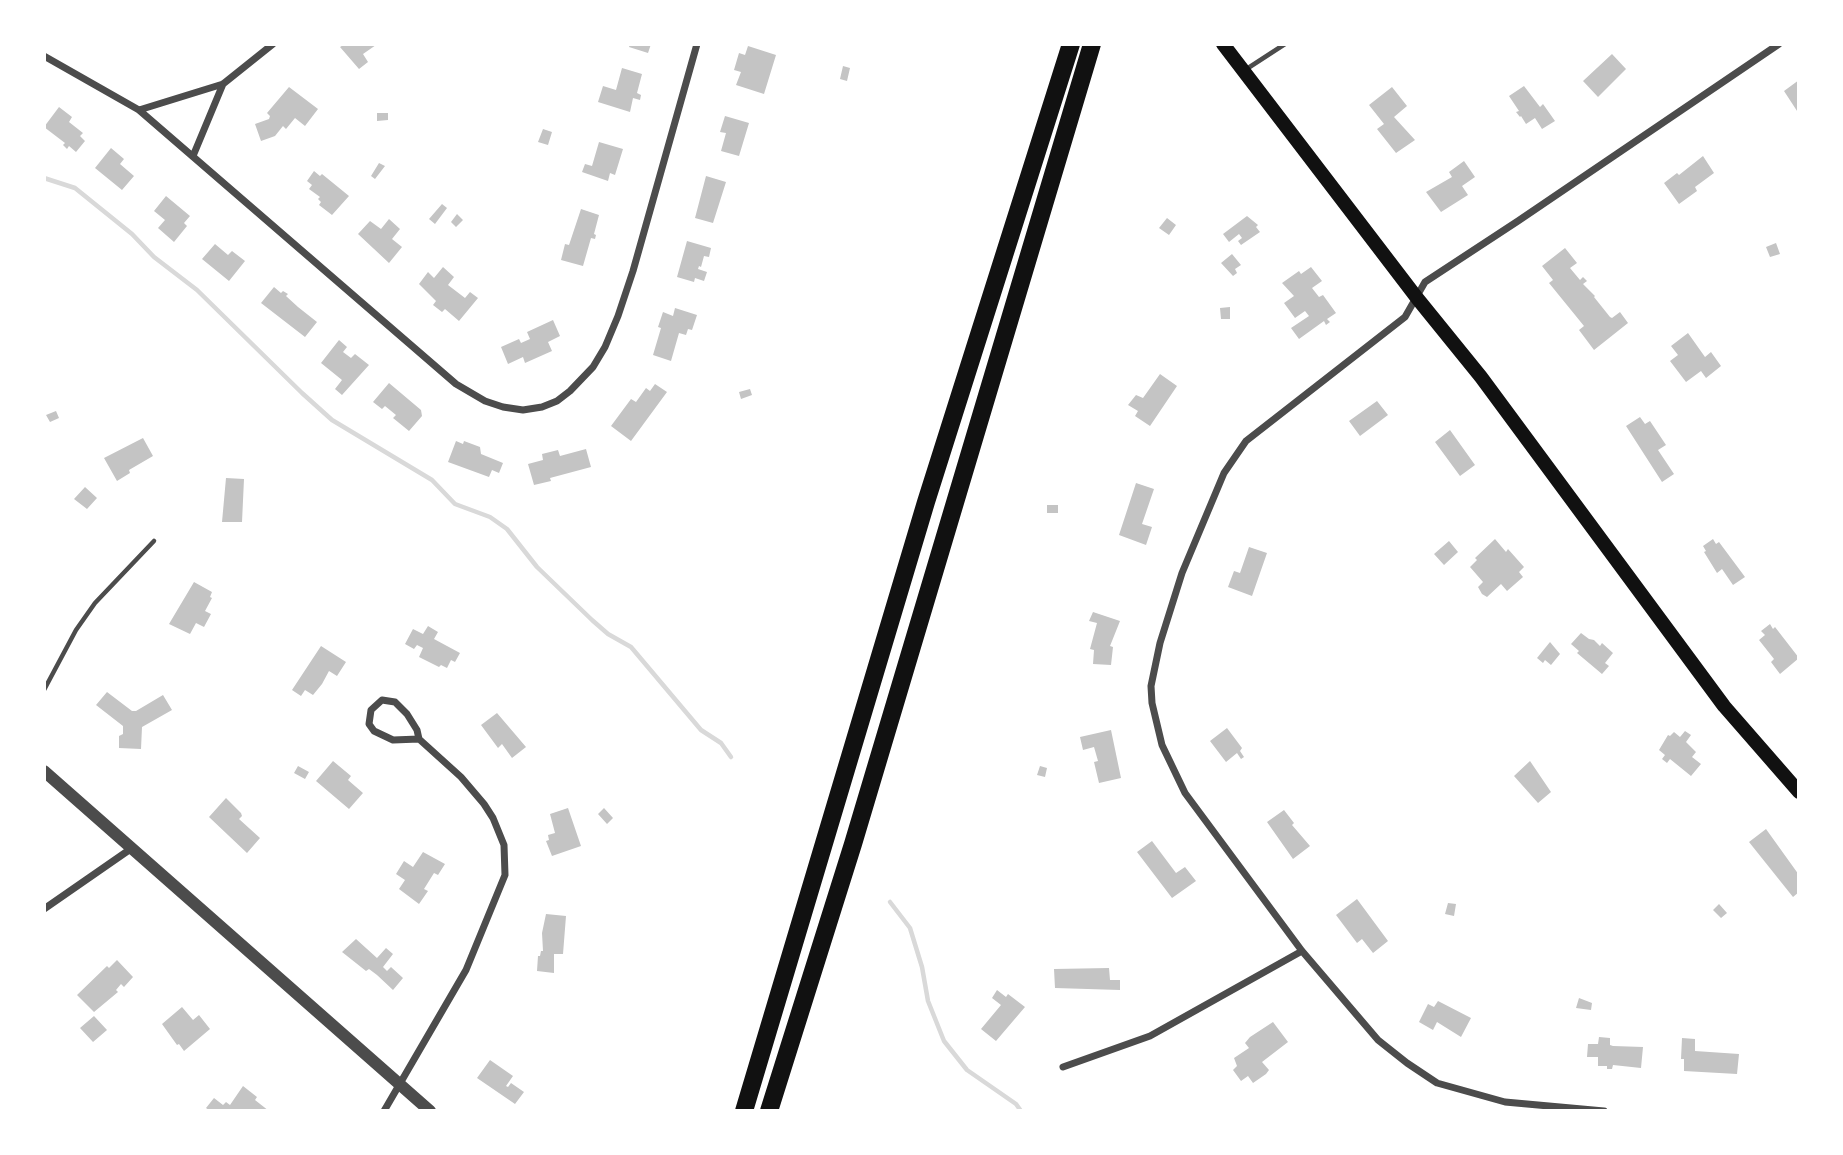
<!DOCTYPE html>
<style>
body{margin:0}
#map{position:relative;width:1843px;height:1155px;overflow:hidden;background:#fff;font-family:Karla,sans-serif}
canvas{display:block}
.frame{position:absolute;inset:0;border:46px solid #fff;pointer-events:none}
</style>
<div id="map">
<canvas width="1843" height="1155"></canvas>
<div class="frame"></div>
</div>
<script>
const g = document.querySelector('canvas').getContext('2d');
g.lineJoin = 'round';
const shape = rows => new Path2D(rows.map(r => 'M' + r).join(''));
function trace(path, color, width, dash) { g.strokeStyle = color; g.lineWidth = width; g.lineCap = dash ? 'butt' : 'round'; g.setLineDash(dash || []); g.stroke(path); }
function fillPath(path, color) { g.fillStyle = color; g.fill(path, 'evenodd'); }
const stream = shape([
 [44,178,75,188,132,234,154,257,197,290,302,393,332,420,432,480,455,504,490,517,507,529,537,567,592,620,608,634,631,647,701,730,721,743,731,757],
 [890,902,910,928,922,967,928,1001,944,1041,967,1070,1016,1104,1021,1111]
]);
const building = shape([
 [345,44,374,44,376,45,363,54,368,62,359,69,340,47],
 [630,44,651,44,648,53,629,47],
 [748,46,776,55,764,94,736,85,741,72,734,70,739,53,745,55],
 [1612,54,1626,69,1598,97,1583,81],
 [843,66,850,68,847,81,840,79],
 [622,68,642,74,637,93,641,95,640,100,633,98,630,112,598,102,603,86,616,90],
 [1799,80,1799,114,1784,91],
 [1524,86,1540,107,1543,104,1555,121,1542,129,1535,118,1526,124,1521,116,1520,117,1516,112,1519,111,1509,96],
 [289,87,318,109,305,126,295,118,286,129,283,126,275,136,261,141,255,124,269,119,270,116,267,113],
 [1392,87,1407,106,1394,117,1415,140,1396,153,1377,129,1384,124,1369,105],
 [59,107,72,117,69,122,83,133,80,136,85,141,76,152,69,146,67,149,63,145,65,143,44,127],
 [377,113,388,113,388,120,377,121],
 [725,116,749,123,739,156,721,151,726,133,720,132],
 [543,129,552,132,548,145,538,142],
 [599,142,623,149,615,175,610,173,608,181,582,172,585,164,592,166],
 [111,148,124,159,120,164,134,176,122,190,95,168],
 [1703,156,1714,173,1695,187,1697,191,1679,204,1664,183,1677,173,1679,175],
 [1464,161,1475,177,1462,186,1468,195,1441,212,1426,192,1452,177,1449,172],
 [379,163,385,166,375,179,371,176],
 [314,171,320,176,322,174,349,196,332,215,319,205,321,202,318,199,320,197,309,189,312,185,307,181],
 [706,176,726,182,713,223,695,218],
 [166,196,190,216,184,223,187,226,174,242,158,228,165,220,154,211],
 [442,204,447,208,435,224,429,219],
 [581,209,599,215,594,234,596,235,595,239,591,238,583,266,561,260,565,244,569,245],
 [457,214,463,220,456,227,451,222],
 [1247,216,1258,225,1256,227,1260,232,1241,245,1238,241,1242,238,1239,234,1229,242,1223,234],
 [1167,218,1176,225,1169,235,1159,228],
 [389,219,400,229,392,239,402,247,389,263,358,234,370,221,381,229],
 [687,241,711,248,709,257,704,256,701,267,699,266,698,269,707,272,704,281,695,278,694,282,677,277],
 [1776,243,1780,254,1770,257,1766,247],
 [215,244,228,255,232,251,245,261,229,281,202,259],
 [1565,248,1577,263,1570,268,1580,280,1583,277,1587,281,1583,284,1595,296,1594,297,1610,317,1612,318,1620,312,1628,323,1594,350,1579,330,1584,326,1549,283,1553,280,1542,266],
 [1232,254,1241,265,1235,269,1237,273,1233,276,1221,263],
 [443,267,454,277,448,285,465,298,470,292,478,298,459,321,445,309,442,312,433,305,436,301,419,284,428,272,434,278],
 [1311,267,1322,281,1312,288,1319,297,1323,295,1336,313,1327,319,1330,322,1326,325,1324,321,1299,339,1291,328,1309,316,1305,311,1295,318,1284,303,1294,296,1282,283,1299,271,1301,274],
 [274,287,281,293,283,291,288,294,286,296,298,307,317,322,305,337,261,303],
 [1230,307,1230,319,1221,319,1220,308],
 [675,308,697,315,692,330,688,329,686,335,679,333,671,361,653,355,661,328,658,327,663,312,673,316],
 [553,320,560,336,548,342,552,351,525,363,523,357,508,364,501,347,519,339,521,343,530,339,527,332],
 [1688,333,1705,357,1711,352,1721,366,1706,378,1701,371,1686,382,1670,361,1678,355,1671,346],
 [339,340,347,347,343,352,351,358,355,354,369,365,342,395,335,389,342,380,321,363],
 [1160,374,1177,386,1150,426,1135,416,1138,411,1128,405,1136,395,1143,398],
 [389,383,421,410,422,416,409,431,393,418,396,415,385,406,382,409,373,402],
 [655,384,667,392,631,441,611,426,631,399,636,402,646,388,650,391],
 [750,389,752,395,741,399,739,392],
 [1377,401,1388,415,1360,436,1349,421],
 [56,411,59,418,50,422,46,415],
 [1640,417,1645,424,1650,421,1666,445,1658,450,1674,474,1662,482,1626,426],
 [1450,430,1475,465,1460,476,1435,442],
 [143,438,153,456,129,470,130,473,117,481,104,458],
 [456,441,463,444,464,441,480,447,481,454,503,463,499,473,492,470,489,477,448,462],
 [586,449,591,467,550,478,551,481,534,485,528,464,543,460,542,454,558,450,560,456],
 [226,478,244,479,242,522,222,522],
 [1136,483,1154,489,1142,524,1152,527,1146,545,1119,535],
 [85,487,97,498,87,509,74,499],
 [1047,505,1058,505,1058,513,1047,513],
 [1495,539,1506,552,1508,549,1524,567,1519,572,1523,577,1507,591,1501,584,1487,597,1482,594,1478,587,1483,582,1470,567,1477,560,1475,558],
 [1713,539,1716,544,1719,542,1745,577,1733,585,1722,569,1717,573,1704,552,1706,551,1703,546],
 [1449,541,1458,552,1444,565,1434,554],
 [1249,547,1267,553,1252,596,1228,587,1234,571,1240,573],
 [194,582,212,592,210,597,212,598,205,611,211,614,204,627,196,623,190,634,169,624],
 [1093,612,1120,621,1110,646,1113,647,1111,665,1093,664,1094,650,1090,649,1097,623,1089,621],
 [1770,624,1773,629,1775,627,1799,658,1780,674,1771,662,1774,659,1759,640,1765,635,1761,631],
 [428,626,438,632,434,639,460,653,455,662,451,660,447,668,441,665,439,667,419,657,423,648,417,645,414,649,405,644,413,629,423,634],
 [1581,633,1589,639,1594,640,1600,646,1602,643,1613,653,1605,663,1609,666,1602,674,1577,653,1579,651,1571,644],
 [1550,642,1560,654,1551,665,1545,660,1543,663,1537,658],
 [321,646,346,662,337,676,329,671,322,684,313,695,305,690,301,696,292,690],
 [107,692,132,711,136,711,163,695,172,710,142,727,141,749,119,748,119,736,123,734,123,726,96,705],
 [497,713,526,747,512,758,502,744,498,748,481,725],
 [1227,728,1242,748,1240,751,1244,757,1241,759,1237,753,1226,762,1210,741],
 [1111,730,1121,778,1099,783,1094,762,1098,761,1094,747,1083,750,1080,737],
 [1685,731,1691,735,1686,742,1696,752,1692,757,1701,764,1691,776,1670,759,1667,763,1662,759,1665,755,1659,750,1668,735,1670,736,1674,732,1680,737],
 [333,761,351,776,348,780,363,793,349,809,316,781],
 [1530,761,1551,792,1538,803,1514,776],
 [298,766,309,772,305,779,294,773],
 [1040,766,1047,768,1045,777,1037,775],
 [226,798,241,813,242,816,239,819,260,838,247,853,209,817],
 [568,808,581,846,552,856,546,841,549,840,548,835,555,833,550,814],
 [604,808,613,818,607,824,598,814],
 [1284,810,1294,823,1292,825,1310,846,1293,859,1267,822],
 [1766,829,1799,875,1799,892,1793,897,1749,842],
 [1152,841,1176,873,1185,867,1196,881,1172,898,1137,852],
 [423,852,445,864,438,875,434,873,424,889,428,891,419,904,399,889,405,880,396,874,404,861,413,867],
 [1357,899,1388,941,1373,953,1362,939,1357,943,1336,915],
 [1448,903,1456,904,1454,916,1445,914],
 [1719,904,1727,913,1721,918,1713,910],
 [546,914,566,916,563,954,554,954,554,973,537,971,538,956,540,956,541,951,543,951,542,933],
 [356,939,377,958,386,948,393,954,383,967,387,971,391,967,403,978,393,990,377,975,369,969,366,971,342,952],
 [117,960,133,977,124,987,121,984,116,990,118,992,94,1012,77,995,107,966,109,968],
 [1109,968,1110,980,1120,980,1120,990,1055,988,1054,969],
 [997,990,1006,997,1008,994,1025,1007,996,1041,981,1029,1001,1005,992,998],
 [1579,998,1592,1003,1591,1010,1576,1008],
 [1438,1001,1471,1018,1461,1037,1437,1022,1433,1030,1419,1022,1428,1004,1434,1007],
 [182,1007,193,1020,199,1015,210,1029,184,1051,179,1044,177,1045,162,1024],
 [94,1016,107,1030,93,1042,80,1028],
 [1273,1022,1288,1042,1262,1062,1269,1070,1266,1074,1253,1083,1248,1076,1241,1081,1233,1070,1237,1066,1234,1058,1249,1048,1245,1043,1250,1037],
 [1599,1037,1610,1038,1610,1045,1613,1046,1643,1047,1641,1068,1613,1065,1612,1069,1607,1069,1607,1066,1598,1066,1598,1057,1587,1057,1588,1044,1598,1044],
 [1682,1038,1695,1039,1695,1051,1739,1054,1737,1074,1684,1071,1684,1059,1681,1059],
 [490,1060,513,1076,506,1086,508,1087,511,1083,524,1092,515,1104,477,1078],
 [243,1086,257,1097,255,1100,269,1111,210,1111,206,1108,214,1098,223,1105,226,1102,230,1105]
]);
const service = shape([
 [1245,70,1285,44],
 [44,690,76,630,95,603,154,541]
]);
const minor = shape([
 [44,56,139,110,456,384,485,401,503,407,523,410,542,407,557,401,570,391,593,367,605,347,618,316,633,271,697,44],
 [139,110,223,84,273,44],
 [193,156,223,84],
 [44,909,132,848],
 [1063,1067,1150,1036,1302,951],
 [384,1111,466,970,505,875,504,845,493,818,484,804,461,777,419,739,393,740,374,731,369,724,371,710,382,700,395,702,407,714,417,730,419,739],
 [1604,1111,1505,1102,1437,1083,1407,1063,1378,1040,1302,951,1185,793,1162,745,1152,703,1151,686,1160,643,1182,573,1224,473,1246,441,1405,317,1425,282,1518,221,1779,44]
]);
const tertiary = shape([
 [44,771,430,1111]
]);
const secondary = shape([
 [1223,44,1417,298,1481,377,1724,706,1799,792]
]);
const motorway = shape([
 [744,1111,926,502,1071,44],
 [769,1111,853,844,1092,44]
]);
trace(stream, '#d9d9d9', 4.5);
fillPath(building, '#c4c4c4');
trace(service, '#4c4c4c', 4.5);
trace(minor, '#4c4c4c', 7);
trace(tertiary, '#4c4c4c', 12);
trace(secondary, '#111', 14);
trace(motorway, '#111', 18);
</script>
